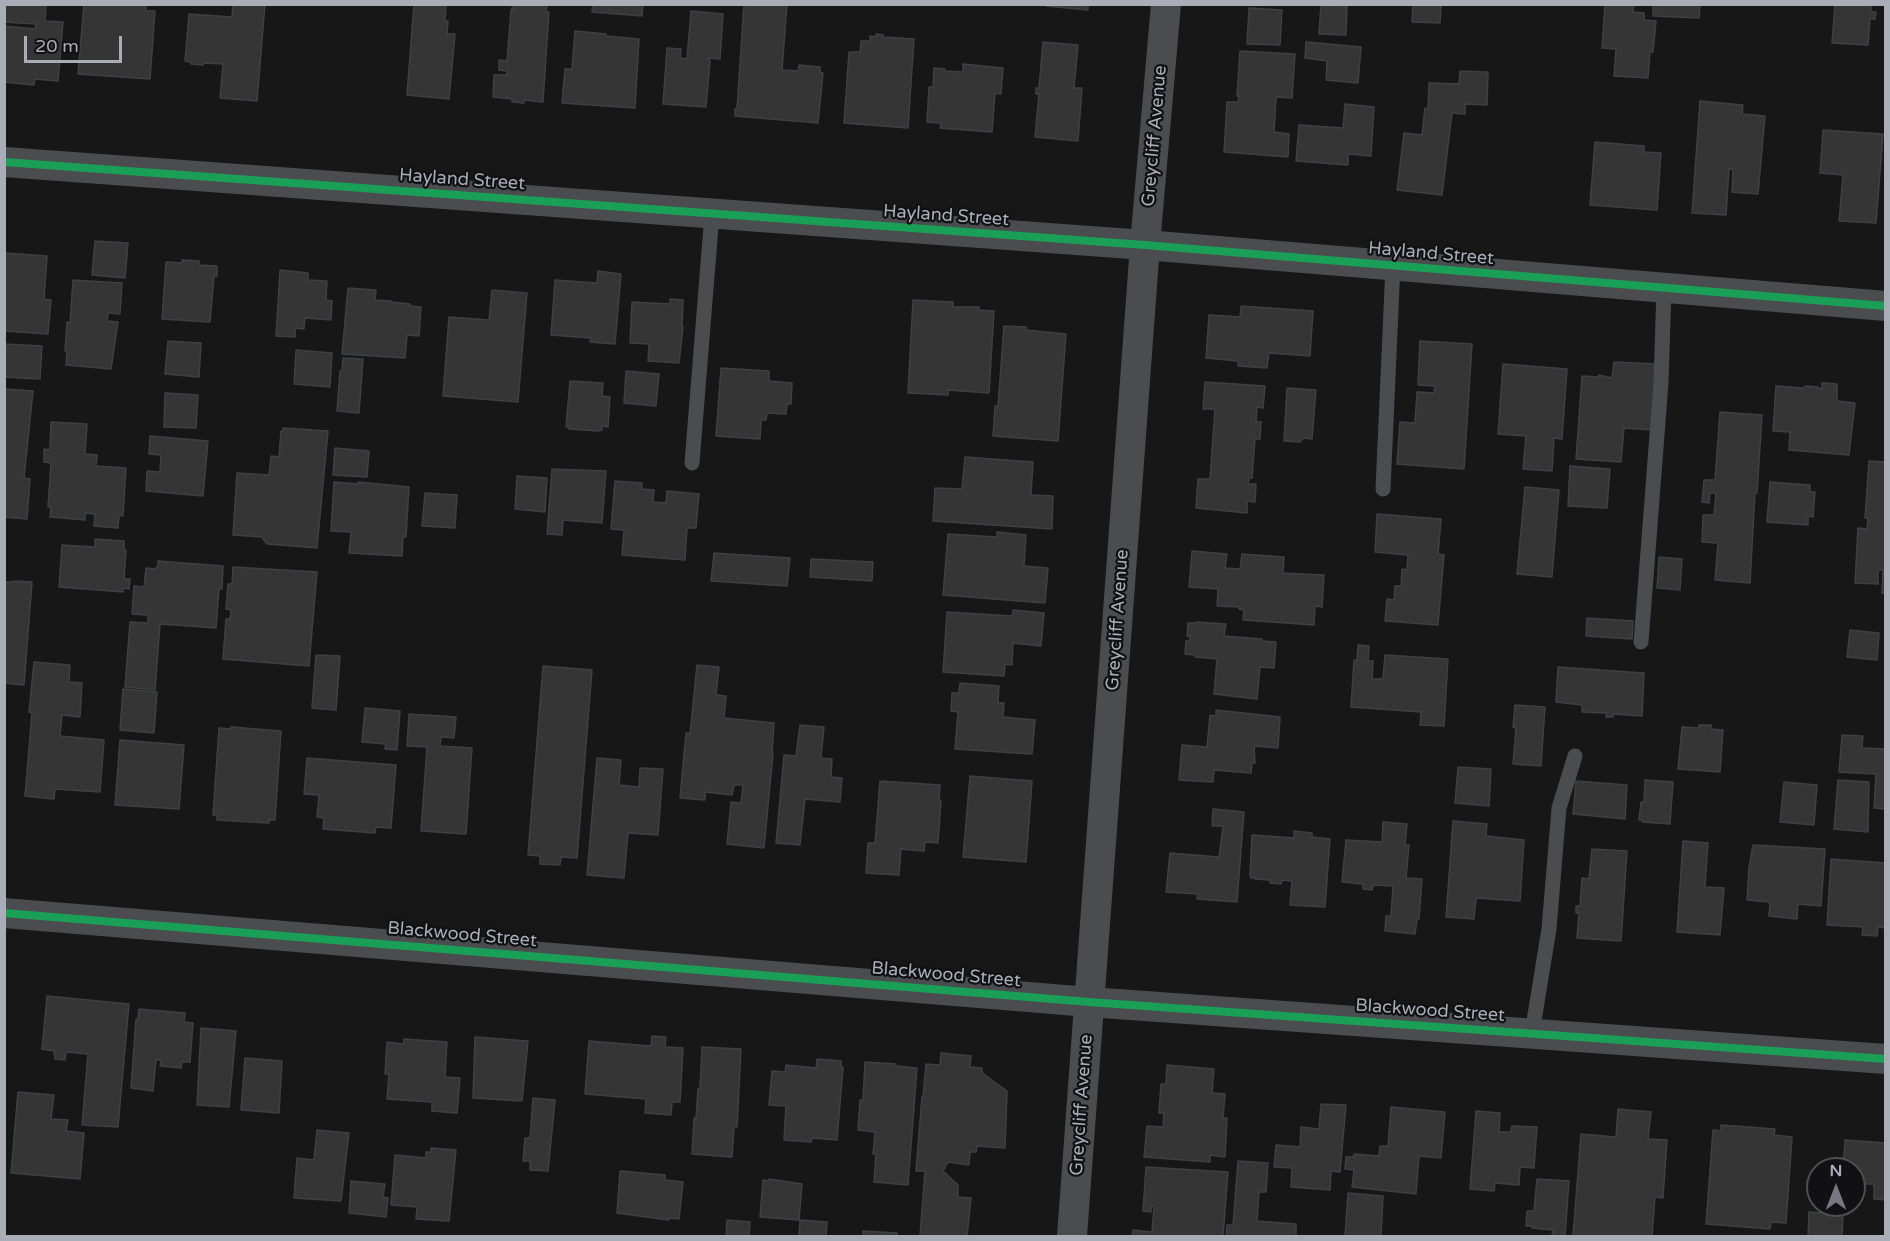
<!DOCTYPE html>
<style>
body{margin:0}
#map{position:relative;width:1890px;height:1241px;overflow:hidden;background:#171717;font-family:"Varela Round",sans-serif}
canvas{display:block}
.frame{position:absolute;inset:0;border:6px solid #a8adb8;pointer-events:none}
.north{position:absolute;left:1806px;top:1157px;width:60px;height:60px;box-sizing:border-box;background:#111113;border:2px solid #4d4f55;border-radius:50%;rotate:0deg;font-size:16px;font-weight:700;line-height:24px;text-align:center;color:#a8adb8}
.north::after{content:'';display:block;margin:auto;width:21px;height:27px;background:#757880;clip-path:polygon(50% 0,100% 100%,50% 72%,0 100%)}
.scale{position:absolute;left:24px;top:36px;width:98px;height:27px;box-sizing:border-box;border:3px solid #a8adb8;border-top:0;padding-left:8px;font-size:18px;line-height:21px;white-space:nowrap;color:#a8adb8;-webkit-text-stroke:4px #111113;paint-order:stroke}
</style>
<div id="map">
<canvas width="1890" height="1241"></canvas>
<div class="frame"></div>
<div class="north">N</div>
<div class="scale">20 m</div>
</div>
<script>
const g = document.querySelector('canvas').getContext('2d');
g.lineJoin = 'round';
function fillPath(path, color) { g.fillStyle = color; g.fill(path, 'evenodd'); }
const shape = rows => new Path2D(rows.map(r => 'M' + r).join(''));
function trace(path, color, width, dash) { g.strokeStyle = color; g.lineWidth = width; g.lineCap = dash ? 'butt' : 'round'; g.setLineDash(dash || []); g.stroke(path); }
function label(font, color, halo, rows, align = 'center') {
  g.font = font + ' "Varela Round",sans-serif'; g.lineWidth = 4.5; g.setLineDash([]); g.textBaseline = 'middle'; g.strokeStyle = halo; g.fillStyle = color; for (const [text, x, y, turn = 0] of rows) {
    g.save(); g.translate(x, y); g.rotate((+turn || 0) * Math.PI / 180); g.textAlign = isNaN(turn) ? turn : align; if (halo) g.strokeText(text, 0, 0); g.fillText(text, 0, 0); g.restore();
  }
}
const building = shape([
 [4,4,46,4,45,21,63,22,58,81,35,79,34,85,4,82,4,26,35,29,36,24,4,22,4,4],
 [84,4,146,5,146,11,155,11,150,79,78,74,84,4],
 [233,4,265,4,257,101,220,98,223,64,204,63,203,65,191,64,191,62,185,61,189,14,232,17,233,4],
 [414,4,446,4,445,21,448,21,447,34,455,34,449,99,407,95,414,4],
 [513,4,547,4,546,12,549,12,543,102,524,100,524,103,512,102,512,99,493,97,494,75,507,75,507,71,499,70,499,60,507,61,511,10,516,10,516,9,512,9,513,4],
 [593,4,643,4,642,16,592,12,593,4],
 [744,4,787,4,782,70,798,71,799,65,820,67,820,73,823,73,818,123,735,116,735,109,737,109,744,4],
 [1046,4,1088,4,1088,10,1046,6,1046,4],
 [1321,4,1347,6,1346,35,1319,34,1321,4],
 [1413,4,1441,4,1440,23,1412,22,1413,4],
 [1605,4,1634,4,1633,12,1644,13,1644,20,1656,21,1653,52,1650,52,1648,78,1614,76,1616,49,1602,48,1605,4],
 [1653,4,1700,4,1699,18,1653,16,1653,4],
 [1835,4,1871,4,1871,12,1876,12,1875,19,1870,19,1868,45,1832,43,1835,4],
 [1249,8,1282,10,1280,45,1247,44,1249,8],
 [691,11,723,14,720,59,708,58,710,61,706,107,663,104,667,48,681,49,680,58,687,59,691,11],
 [575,31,606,34,606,36,639,39,635,108,562,103,565,69,572,69,575,31],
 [876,34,883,35,883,37,914,39,908,128,844,123,849,52,860,52,861,41,870,41,870,36,876,37,876,34],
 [1043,42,1078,45,1074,88,1082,88,1078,141,1035,137,1039,94,1036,94,1036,88,1039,88,1043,42],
 [1306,42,1361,47,1358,83,1326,80,1327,61,1305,58,1306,42],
 [1240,51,1295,54,1292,98,1276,97,1274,132,1289,134,1288,157,1224,152,1227,102,1238,102,1239,96,1237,96,1240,51],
 [963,64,1003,68,1001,94,995,93,992,132,940,128,941,123,927,122,929,87,933,87,934,68,945,69,944,71,963,72,963,64],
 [1460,71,1488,72,1487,105,1465,104,1465,114,1452,113,1442,195,1397,190,1404,133,1422,135,1425,108,1428,109,1429,83,1459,84,1460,71],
 [1700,101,1743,105,1742,114,1765,116,1758,194,1732,192,1733,169,1729,169,1726,215,1692,213,1700,101],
 [1345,104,1374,107,1371,156,1348,154,1348,165,1296,161,1299,125,1343,128,1345,104],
 [1823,130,1883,134,1876,223,1839,221,1843,175,1820,173,1823,130],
 [1595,142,1644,146,1644,152,1661,153,1657,210,1590,205,1595,142],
 [95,241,128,243,125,278,92,275,95,241],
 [4,253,47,256,44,299,51,300,48,334,4,331,4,253],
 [182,260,199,261,199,265,217,266,217,276,214,276,210,322,162,319,166,262,182,263,182,260],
 [280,270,308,273,308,280,327,281,326,300,332,301,331,320,305,318,304,329,295,328,295,337,276,336,280,270],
 [598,271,621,274,615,344,590,342,591,338,551,335,555,280,597,283,598,271],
 [73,280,122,283,120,314,108,313,107,321,118,322,111,369,66,365,67,351,65,351,67,322,70,323,73,280],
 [348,288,376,290,375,300,391,301,391,302,410,304,410,306,421,307,419,336,407,335,405,358,342,354,348,288],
 [492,290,527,293,518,402,443,396,449,317,489,320,492,290],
 [670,299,683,300,682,326,683,327,679,363,648,361,649,344,630,343,632,302,670,304,670,299],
 [913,300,953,302,953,307,979,307,979,310,994,311,989,393,948,390,948,395,908,393,913,300],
 [1241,306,1313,311,1310,356,1269,353,1267,368,1238,366,1238,361,1206,358,1209,315,1240,317,1241,306],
 [1004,326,1026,327,1026,330,1066,334,1058,441,993,436,995,406,998,406,1004,326],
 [168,341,201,343,199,377,165,374,168,341],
 [1420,341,1472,344,1464,469,1397,464,1400,422,1415,423,1417,392,1434,393,1435,386,1418,385,1420,341],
 [4,344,42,346,40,379,4,377,4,344],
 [296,350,332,353,330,387,294,384,296,350],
 [343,358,363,359,359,413,337,411,340,371,342,371,343,358],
 [1614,362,1657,364,1652,430,1624,428,1621,462,1576,459,1582,376,1598,377,1599,375,1612,378,1614,362],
 [1503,364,1567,369,1562,439,1554,438,1552,471,1523,469,1526,436,1498,434,1503,364],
 [721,368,769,371,769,381,792,383,791,404,787,404,786,414,767,413,766,420,761,420,760,439,716,436,721,368],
 [626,371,659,374,656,406,624,403,626,371],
 [570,381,603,383,602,396,610,397,608,427,602,426,602,430,599,431,569,429,569,427,566,427,570,381],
 [1205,382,1265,386,1263,408,1257,407,1256,422,1261,422,1260,439,1255,439,1252,478,1249,478,1248,484,1256,484,1255,502,1247,501,1247,513,1196,508,1198,479,1210,479,1215,409,1203,409,1205,382],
 [1822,383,1837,384,1837,401,1855,403,1849,455,1789,450,1790,432,1773,431,1776,386,1803,388,1806,386,1817,387,1822,390,1822,383],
 [1287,388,1316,390,1312,439,1303,438,1300,442,1284,441,1287,388],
 [4,389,33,391,24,478,30,479,27,519,4,517,4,389],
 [165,393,198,395,196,428,164,427,165,393],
 [1720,412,1762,415,1757,493,1755,493,1750,583,1715,580,1718,543,1702,542,1703,515,1714,515,1716,493,1710,493,1709,503,1702,502,1704,480,1715,480,1720,412],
 [51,422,87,424,85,454,97,455,96,466,126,468,123,516,119,515,118,528,94,526,95,514,85,513,85,520,50,517,51,507,48,507,51,463,44,462,44,449,50,450,51,422],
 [283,428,328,431,317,548,267,544,262,537,233,535,237,473,269,475,271,456,279,457,281,431,283,431,283,428],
 [150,436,208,441,203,496,146,491,147,471,160,472,161,455,149,454,150,436],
 [335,448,369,451,367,477,333,475,335,448],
 [965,457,1033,462,1031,495,1053,496,1052,529,933,521,935,488,962,489,965,457],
 [1869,461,1886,462,1886,593,1882,593,1883,570,1878,570,1878,584,1855,583,1858,528,1867,529,1868,518,1865,518,1869,461],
 [1570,466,1610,469,1607,508,1568,506,1570,466],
 [552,469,606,471,602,523,563,520,562,535,547,534,552,469],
 [517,476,547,478,545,512,515,509,517,476],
 [615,481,642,483,642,489,654,490,653,502,666,503,667,491,699,494,696,528,687,528,685,560,622,555,624,530,611,529,615,481],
 [334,482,358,484,358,482,409,487,406,537,403,536,402,556,349,553,351,532,331,531,334,482],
 [1770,482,1810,485,1810,492,1815,492,1813,517,1808,516,1808,525,1767,522,1770,482],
 [1525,487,1559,490,1552,577,1517,574,1525,487],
 [425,493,457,495,455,528,422,526,425,493],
 [1377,514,1441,519,1438,554,1444,555,1438,625,1385,621,1387,599,1394,600,1395,586,1401,586,1402,569,1407,570,1408,555,1375,552,1377,514],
 [997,532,1026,535,1024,566,1048,568,1045,603,943,595,948,534,997,537,997,532],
 [95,539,124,541,124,550,126,550,124,579,130,579,129,589,123,588,123,592,59,587,62,545,95,547,95,539],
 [1192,551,1227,554,1225,568,1240,569,1242,554,1284,557,1283,573,1324,575,1322,607,1315,606,1314,625,1243,620,1244,610,1239,609,1240,607,1217,606,1218,589,1189,587,1192,551],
 [714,553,790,558,787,586,711,581,714,553],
 [1659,557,1682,559,1680,590,1657,588,1659,557],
 [811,559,873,562,872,581,810,577,811,559],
 [158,561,223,566,222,589,219,589,216,628,160,624,155,690,125,687,130,622,148,623,148,615,132,614,134,586,144,587,146,568,155,569,158,566,158,561],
 [233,567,317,572,309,666,223,659,226,619,230,619,231,610,226,609,228,584,232,584,233,567],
 [14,581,32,582,24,685,4,683,4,582,14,582,14,581],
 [1013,610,1044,613,1041,646,1013,643,1012,665,1005,664,1004,676,943,672,947,612,1012,616,1013,610],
 [1587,618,1633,621,1632,639,1586,636,1587,618],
 [1196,622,1226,624,1224,636,1262,639,1262,641,1276,642,1274,668,1260,667,1257,699,1214,694,1217,659,1195,657,1195,655,1185,654,1186,641,1190,641,1190,636,1187,636,1188,623,1196,623,1196,622],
 [1850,630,1879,633,1877,660,1847,657,1850,630],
 [1358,645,1369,646,1368,661,1373,661,1372,679,1383,679,1385,655,1448,659,1444,726,1420,725,1421,712,1351,707,1354,660,1357,660,1358,645],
 [316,655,340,656,336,710,312,708,316,655],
 [34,662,70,665,69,682,82,683,80,717,62,715,60,736,104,740,100,792,55,789,54,799,25,796,32,713,29,712,34,662],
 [697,665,719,667,716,695,726,696,724,718,774,723,772,754,773,754,764,848,727,844,731,802,741,803,743,785,734,785,732,795,705,792,705,800,680,798,686,733,690,734,697,665],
 [543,666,592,670,577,858,561,857,560,865,540,864,540,856,528,855,543,666],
 [1558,667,1644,673,1642,716,1613,714,1613,717,1606,717,1606,713,1582,712,1582,705,1556,702,1558,667],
 [960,683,999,686,998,703,1004,703,1003,717,1035,720,1032,754,955,749,958,712,951,711,952,693,959,693,960,683],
 [123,689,157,692,154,733,120,730,123,689],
 [1515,705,1545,707,1541,766,1513,764,1516,728,1513,727,1515,705],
 [365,708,400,711,397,750,385,749,386,744,362,742,365,708],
 [1216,710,1280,717,1278,748,1254,746,1255,763,1252,763,1251,773,1214,770,1213,782,1179,780,1182,745,1207,747,1210,715,1216,716,1216,710],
 [409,714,456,717,454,738,441,737,440,746,472,748,466,834,421,831,427,747,407,746,409,714],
 [800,725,824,727,821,758,832,759,831,777,842,778,840,802,805,799,800,845,776,843,784,755,796,756,800,725],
 [1699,725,1711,725,1711,729,1723,730,1720,772,1678,769,1682,727,1699,728,1699,725],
 [231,727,281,731,275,820,269,820,269,823,217,820,217,815,213,815,219,728,231,729,231,727],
 [1842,735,1863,736,1862,748,1886,749,1886,809,1874,808,1876,774,1839,772,1842,735],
 [120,740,184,745,179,809,115,805,120,740],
 [307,758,396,765,391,828,376,827,375,833,323,829,324,818,317,817,319,795,304,794,307,758],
 [597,758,621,760,619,785,639,787,640,768,663,769,658,835,628,833,624,878,587,875,597,758],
 [1458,767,1491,769,1489,806,1455,803,1458,767],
 [970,776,1032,781,1026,862,963,857,970,776],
 [1645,780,1673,782,1670,824,1642,822,1642,820,1639,820,1641,802,1644,802,1645,780],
 [1838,780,1869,782,1868,832,1834,829,1838,780],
 [880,781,940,785,939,801,941,801,938,843,925,842,924,851,901,849,899,875,866,873,868,843,875,843,880,781],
 [1576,781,1627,785,1625,819,1573,814,1576,781],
 [1784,782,1817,785,1814,825,1780,822,1784,782],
 [1213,809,1244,812,1237,902,1197,899,1198,894,1166,892,1170,853,1219,857,1223,826,1212,826,1213,809],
 [1453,821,1487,824,1486,836,1524,840,1520,901,1476,898,1474,919,1446,917,1453,821],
 [1383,822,1407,824,1405,845,1409,845,1406,878,1422,879,1419,919,1417,919,1415,934,1385,931,1386,916,1391,916,1393,886,1373,885,1372,890,1363,889,1363,884,1342,882,1346,840,1382,842,1383,822],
 [1294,831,1312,833,1312,837,1330,839,1325,907,1290,905,1292,881,1282,880,1281,884,1270,883,1270,880,1255,879,1255,878,1251,878,1250,875,1252,835,1294,838,1294,831],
 [1683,841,1708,843,1705,887,1724,888,1720,935,1677,932,1683,841],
 [1753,845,1825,849,1821,906,1798,904,1797,919,1769,916,1770,902,1747,900,1749,868,1753,845],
 [1592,849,1627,851,1621,941,1577,938,1579,913,1576,913,1576,906,1580,906,1582,878,1589,879,1592,849],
 [1831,859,1886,863,1886,928,1878,927,1877,936,1862,935,1863,927,1827,925,1831,859],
 [47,996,129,1004,118,1127,82,1125,88,1054,66,1052,65,1060,55,1059,54,1051,42,1049,47,996],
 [139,1009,185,1013,184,1022,193,1023,190,1062,182,1062,181,1068,160,1066,161,1060,156,1060,153,1091,131,1088,136,1019,138,1019,139,1009],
 [201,1028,236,1031,229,1107,197,1105,201,1028],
 [652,1036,666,1037,665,1047,683,1048,680,1102,672,1102,671,1115,645,1113,646,1099,585,1094,589,1041,651,1046,652,1036],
 [475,1037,528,1041,522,1101,473,1098,475,1037],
 [404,1039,447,1042,445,1077,460,1078,457,1113,432,1111,432,1102,387,1099,389,1074,385,1074,387,1042,404,1044,404,1039],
 [702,1047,741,1049,737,1127,734,1127,732,1157,692,1154,694,1118,696,1119,698,1089,700,1089,702,1047],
 [941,1053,971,1056,970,1067,982,1068,982,1073,1007,1091,1005,1148,977,1146,976,1152,970,1152,969,1165,948,1162,943,1171,958,1185,958,1197,971,1198,967,1236,920,1236,925,1171,916,1171,922,1097,923,1097,926,1064,940,1065,941,1053],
 [245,1058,282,1061,279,1113,241,1110,245,1058],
 [817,1059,841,1061,841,1067,843,1067,837,1140,812,1138,811,1142,784,1140,786,1106,769,1105,772,1071,785,1072,786,1065,816,1068,817,1059],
 [865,1062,896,1064,896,1066,917,1068,908,1185,874,1182,876,1154,873,1154,875,1132,858,1130,860,1100,863,1100,865,1062],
 [1167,1065,1214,1069,1212,1093,1225,1094,1223,1118,1227,1118,1225,1157,1210,1155,1210,1162,1144,1157,1147,1126,1163,1127,1164,1113,1159,1113,1161,1084,1166,1084,1167,1065],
 [18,1092,54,1095,51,1119,68,1120,66,1131,84,1133,80,1179,11,1173,18,1092],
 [533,1098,555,1100,548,1171,530,1170,530,1161,523,1161,525,1138,530,1138,533,1098],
 [1321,1104,1346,1105,1340,1172,1331,1171,1330,1190,1291,1187,1292,1168,1274,1167,1276,1145,1300,1147,1301,1127,1319,1129,1321,1104],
 [1391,1107,1445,1112,1441,1158,1419,1156,1416,1194,1352,1187,1354,1170,1345,1169,1346,1157,1354,1157,1354,1154,1379,1156,1380,1146,1388,1146,1391,1107],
 [1618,1109,1651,1112,1648,1139,1667,1140,1663,1198,1655,1197,1652,1236,1573,1236,1581,1134,1616,1137,1618,1109],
 [1476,1111,1500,1113,1499,1132,1511,1132,1512,1126,1537,1127,1534,1168,1520,1167,1519,1185,1495,1183,1494,1191,1470,1189,1476,1111],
 [1721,1125,1775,1129,1774,1135,1792,1137,1786,1223,1771,1222,1770,1229,1706,1224,1713,1130,1721,1131,1721,1125],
 [317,1130,349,1133,341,1201,294,1198,297,1158,314,1160,317,1130],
 [1845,1140,1886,1143,1886,1200,1874,1199,1874,1184,1864,1184,1863,1197,1854,1196,1854,1169,1843,1169,1845,1140],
 [431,1148,456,1150,449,1221,416,1219,417,1207,391,1205,395,1155,426,1158,426,1152,431,1152,431,1148],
 [1238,1161,1268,1163,1266,1192,1259,1192,1257,1221,1296,1224,1296,1236,1226,1236,1227,1225,1233,1225,1238,1161],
 [1146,1167,1228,1172,1223,1236,1132,1236,1133,1230,1152,1232,1154,1206,1151,1206,1151,1212,1143,1211,1146,1167],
 [620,1171,665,1175,665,1180,683,1182,679,1219,669,1218,669,1220,617,1213,620,1171],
 [769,1179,802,1184,799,1220,760,1217,763,1180,769,1181,769,1179],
 [1537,1179,1569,1181,1565,1236,1552,1236,1553,1230,1532,1228,1532,1226,1526,1226,1527,1211,1534,1211,1537,1179],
 [351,1181,385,1184,383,1197,388,1198,386,1217,349,1213,351,1181],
 [1348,1193,1383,1196,1381,1236,1345,1236,1348,1193],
 [1809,1212,1843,1214,1842,1236,1808,1236,1809,1212],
 [727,1220,750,1222,749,1236,726,1236,727,1220],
 [800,1220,827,1222,826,1236,799,1236,800,1220],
 [863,1231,897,1233,897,1236,863,1236,863,1231]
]);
const service = shape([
 [692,463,712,214],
 [1383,489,1393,265],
 [1641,642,1661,383,1664,288],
 [1532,1033,1549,929,1559,808,1575,756]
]);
const minor = shape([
 [4,162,1145,245,1886,306],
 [4,913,1089,1002,1886,1059],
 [1072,1236,1145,245,1166,4]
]);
const cycleway = shape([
 [4,162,1145,245,1886,306],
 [4,913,1089,1002,1886,1059]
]);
const streetNames = [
 ["Greycliff Avenue",1155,136,-85],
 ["Hayland Street",462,180,4],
 ["Hayland Street",946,216,4],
 ["Hayland Street",1431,254,5],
 ["Greycliff Avenue",1118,620,-86],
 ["Blackwood Street",462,935,5],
 ["Blackwood Street",946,975,5],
 ["Blackwood Street",1430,1011,4],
 ["Greycliff Avenue",1082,1105,-86]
];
fillPath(building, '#353536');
trace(building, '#3f4043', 1.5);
trace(service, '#4b4c50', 15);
trace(minor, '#4b4c50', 30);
trace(cycleway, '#1a9f57', 8);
label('18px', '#a8adb8', '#111113', streetNames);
</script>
